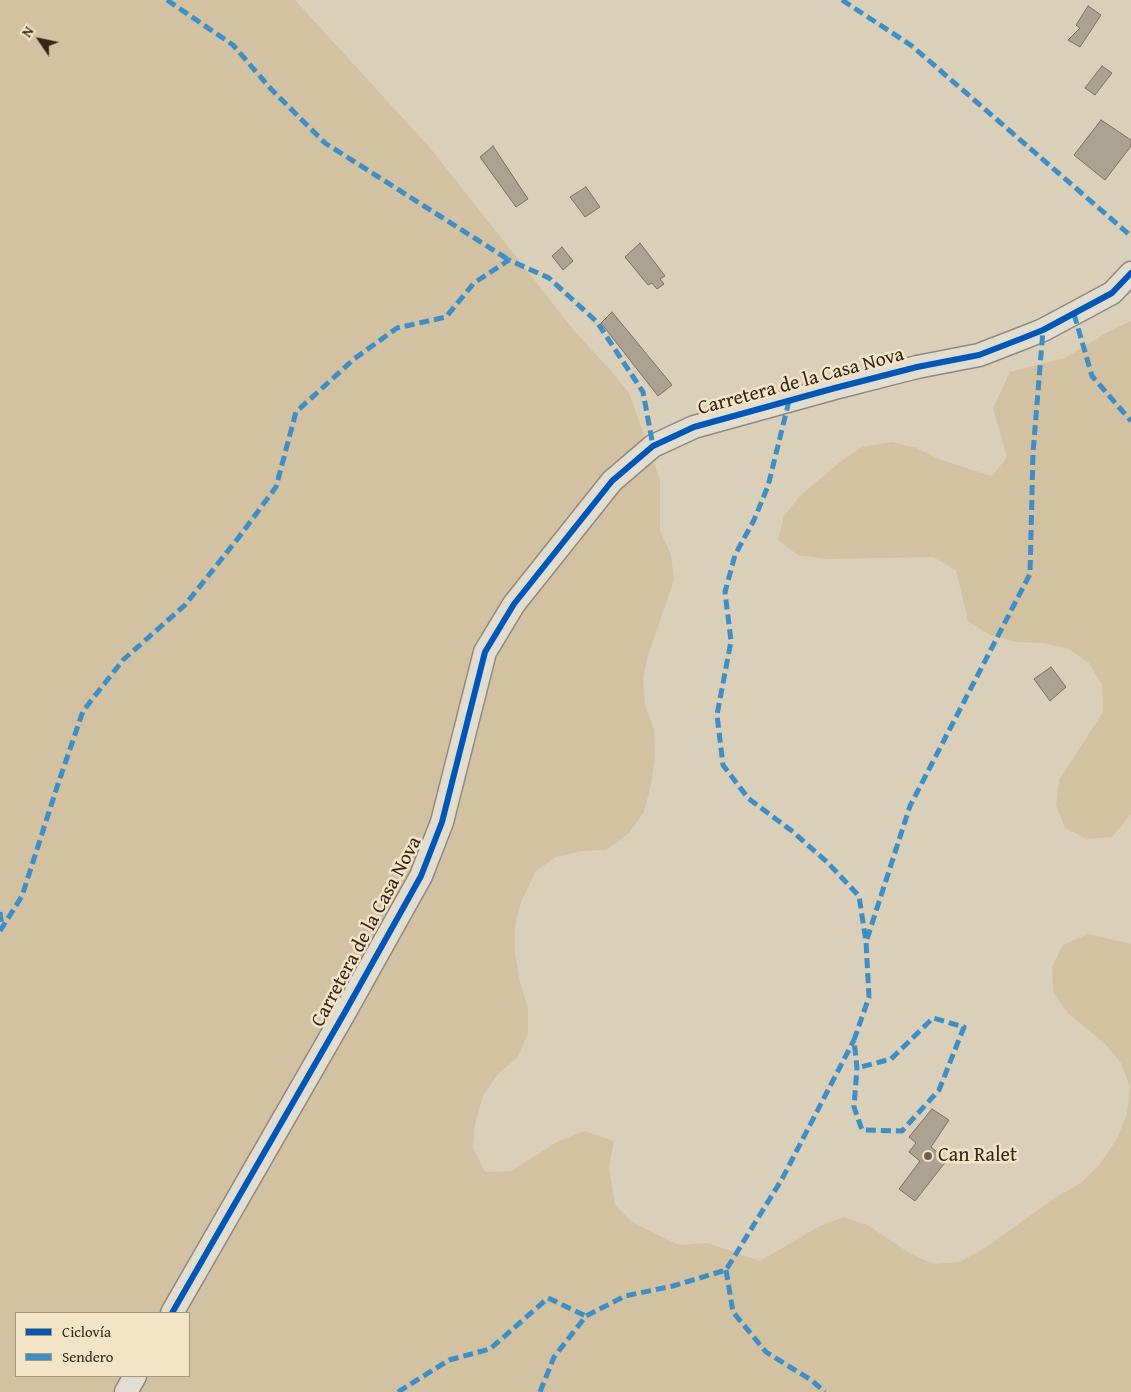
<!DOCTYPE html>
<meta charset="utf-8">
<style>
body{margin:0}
#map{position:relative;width:1131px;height:1392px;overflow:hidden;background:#dacfb8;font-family:"Gentium Book Plus",serif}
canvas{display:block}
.legend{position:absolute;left:15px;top:1312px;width:175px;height:65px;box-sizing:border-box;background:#f1e4c7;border:1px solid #a79780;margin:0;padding:6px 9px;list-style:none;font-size:15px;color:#392416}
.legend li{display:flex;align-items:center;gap:10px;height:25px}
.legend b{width:25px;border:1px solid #a79780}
.north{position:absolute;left:15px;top:15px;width:50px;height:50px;-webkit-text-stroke:4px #f1e4c7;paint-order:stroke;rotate:304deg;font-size:14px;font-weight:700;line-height:20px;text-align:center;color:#392416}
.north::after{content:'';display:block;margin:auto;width:18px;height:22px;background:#392416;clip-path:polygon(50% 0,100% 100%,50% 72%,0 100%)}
</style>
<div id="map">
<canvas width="1131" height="1392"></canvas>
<ul class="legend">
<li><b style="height:6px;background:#0057b8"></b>Ciclovía</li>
<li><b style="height:6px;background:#3e8ec8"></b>Sendero</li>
</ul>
<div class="north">N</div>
</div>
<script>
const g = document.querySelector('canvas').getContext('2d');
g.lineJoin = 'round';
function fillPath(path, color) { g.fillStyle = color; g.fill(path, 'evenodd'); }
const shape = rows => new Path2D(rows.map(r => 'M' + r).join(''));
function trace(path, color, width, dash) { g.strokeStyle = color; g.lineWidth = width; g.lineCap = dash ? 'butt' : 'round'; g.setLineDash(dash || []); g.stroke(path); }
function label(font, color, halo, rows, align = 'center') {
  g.font = font + ' "Gentium Book Plus",serif'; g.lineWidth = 5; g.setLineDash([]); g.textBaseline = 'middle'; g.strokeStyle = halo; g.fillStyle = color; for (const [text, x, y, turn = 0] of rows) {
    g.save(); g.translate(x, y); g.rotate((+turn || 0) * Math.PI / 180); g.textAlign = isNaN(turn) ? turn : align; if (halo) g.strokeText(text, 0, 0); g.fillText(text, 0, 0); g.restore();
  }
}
const green = shape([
 [0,0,295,0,431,149,576,333,613,373,629,393,660,480,660,531,671,554,674,580,648,656,643,679,645,705,654,729,655,756,651,784,644,812,628,834,606,850,582,851,556,857,536,871,521,902,515,926,515,954,520,982,528,1008,528,1034,517,1058,498,1074,483,1096,475,1124,473,1148,485,1172,511,1171,557,1142,584,1131,614,1141,609,1167,615,1205,633,1223,679,1245,707,1243,760,1261,818,1227,843,1217,867,1225,911,1254,934,1264,959,1262,982,1250,1055,1198,1081,1183,1100,1164,1117,1139,1127,1113,1130,1087,1121,1063,1105,1044,1068,1013,1053,992,1052,967,1063,945,1088,934,1131,944,1131,1392,0,1392],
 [16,1313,189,1313,189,1376,16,1376],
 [1131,321,1131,814,1112,837,1087,839,1065,828,1056,805,1059,780,1103,712,1102,685,1089,663,1069,649,1043,643,1016,642,990,635,968,621,956,570,933,557,826,559,798,555,778,540,784,516,800,496,840,462,862,447,892,442,917,448,941,460,992,476,1007,457,993,408,1010,372,1065,358,1106,333]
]);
const building = shape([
 [1088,6,1101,15,1080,47,1068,40,1080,28,1076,25,1088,6],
 [1102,66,1112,73,1095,95,1085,88,1102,66],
 [1101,120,1131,140,1131,146,1105,180,1074,155,1101,120],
 [493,146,528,199,516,207,480,157,493,146],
 [586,187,600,207,585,217,570,197,586,187],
 [640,243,665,276,660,279,664,284,657,289,652,283,648,285,625,257,640,243],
 [562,247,573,261,563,270,552,256,562,247],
 [612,312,672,385,658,396,601,323,612,312],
 [1051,667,1066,687,1050,701,1034,679,1051,667],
 [932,1109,949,1120,931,1147,947,1160,915,1201,899,1189,920,1161,909,1152,916,1143,909,1137,932,1109]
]);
const minor = shape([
 [172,1313,345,1012,421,876,442,822,485,652,514,604,612,481,653,446,694,427,835,388,917,367,979,355,1023,338,1043,330,1112,293,1131,273],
 [126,1392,135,1376]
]);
const quiet = shape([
 [167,0,233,45,271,89,325,143,509,260],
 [842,0,912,46,1131,236],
 [1074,314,1092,376,1131,421],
 [789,401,768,486,754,520,735,555,725,592,731,641,717,715,723,765,748,798,792,831,828,863,859,896,866,942,869,997,854,1040,857,1068,854,1107,862,1130,902,1131,939,1090,964,1027,933,1018,891,1059,857,1068],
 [0,912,2,927],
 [0,931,22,896,57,787,83,711,123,660,185,605,239,537,276,487,296,412,354,359,397,328,446,317,474,283,509,260,549,278,597,322,643,392,653,446],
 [867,939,910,806,1030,574,1033,453,1043,330],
 [726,1270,733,1312,766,1352,811,1380,825,1392],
 [398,1392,449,1360,490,1349,548,1298,586,1316],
 [540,1392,554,1357,586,1316,625,1296,673,1286,726,1270,782,1179,854,1040]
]);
const cycleway = shape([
 [172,1313,345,1012,421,876,442,822,485,652,514,604,612,481,653,446,694,427,835,388,917,367,979,355,1023,338,1043,330,1112,293,1131,273]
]);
const markers = [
 [928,1156,5,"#71604f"]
];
const streetNames = [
 ["Carretera de la Casa Nova",801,382,-15],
 ["Carretera de la Casa Nova",367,932,-62]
];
const poiNames = [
 ["Can Ralet",938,1156]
];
fillPath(green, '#d2c2a2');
fillPath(building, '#aba292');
trace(building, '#7b7265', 1);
trace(minor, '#92897b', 25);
trace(minor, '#e2ddd1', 22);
trace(quiet, '#3e8ec8', 5, [10, 5]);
trace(cycleway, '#0057b8', 6);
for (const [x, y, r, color] of markers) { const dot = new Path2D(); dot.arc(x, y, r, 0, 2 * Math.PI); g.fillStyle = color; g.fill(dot); trace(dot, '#f1e4c7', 2); }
label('20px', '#392416', '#f1e4c7', streetNames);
label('20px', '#392416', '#f1e4c7', poiNames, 'left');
</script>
